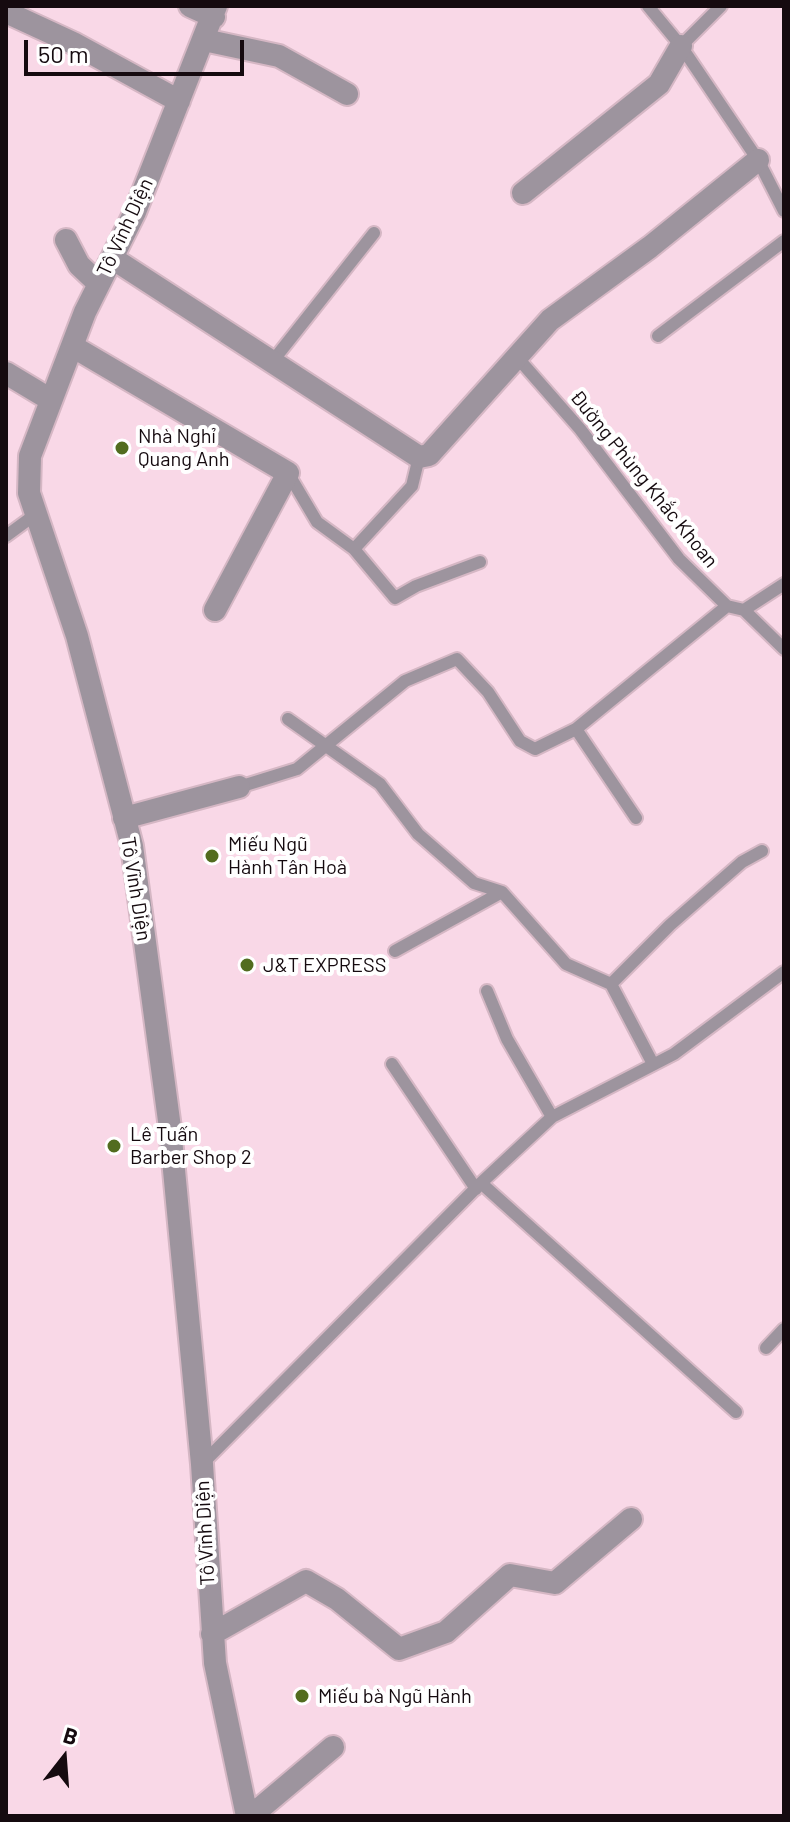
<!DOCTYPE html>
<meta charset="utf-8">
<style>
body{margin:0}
#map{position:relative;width:790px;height:1822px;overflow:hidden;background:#f9d8e7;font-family:Barlow,sans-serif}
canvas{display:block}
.frame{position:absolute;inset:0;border:8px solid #150a0f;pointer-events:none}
.north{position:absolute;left:24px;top:1718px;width:80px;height:80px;-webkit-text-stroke:6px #fff;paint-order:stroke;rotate:17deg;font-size:22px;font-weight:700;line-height:32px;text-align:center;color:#150a0f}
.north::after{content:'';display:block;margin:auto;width:28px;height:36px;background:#150a0f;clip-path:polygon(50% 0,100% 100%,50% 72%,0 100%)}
.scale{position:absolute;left:24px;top:40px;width:220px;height:36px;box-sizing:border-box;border:4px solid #150a0f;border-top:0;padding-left:10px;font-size:24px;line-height:28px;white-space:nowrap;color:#150a0f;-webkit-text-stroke:6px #fff;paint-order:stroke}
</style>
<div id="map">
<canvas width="790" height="1822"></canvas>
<div class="frame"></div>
<div class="north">B</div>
<div class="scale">50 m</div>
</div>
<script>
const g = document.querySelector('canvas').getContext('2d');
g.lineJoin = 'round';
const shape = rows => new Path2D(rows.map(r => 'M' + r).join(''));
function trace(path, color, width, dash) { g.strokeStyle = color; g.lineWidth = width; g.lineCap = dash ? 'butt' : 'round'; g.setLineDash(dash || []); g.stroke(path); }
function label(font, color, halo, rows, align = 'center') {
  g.font = font + ' Barlow,sans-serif'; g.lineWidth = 8; g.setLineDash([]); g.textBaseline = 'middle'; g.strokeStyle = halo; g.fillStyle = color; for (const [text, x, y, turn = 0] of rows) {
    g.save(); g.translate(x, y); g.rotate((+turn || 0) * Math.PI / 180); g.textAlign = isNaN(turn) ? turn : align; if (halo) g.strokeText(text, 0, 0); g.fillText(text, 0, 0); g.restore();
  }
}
const service = shape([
 [648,6,681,46,758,160,784,211],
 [681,46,721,6],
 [658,336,784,241],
 [516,356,580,429,679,559,727,606,744,610,784,649],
 [272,362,374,233],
 [419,457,412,486,354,549,395,598,416,586,480,562],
 [288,473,317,522,354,549],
 [6,536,36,514],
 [744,610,784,584],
 [288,719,380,784,418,834,474,883,502,892,566,964,611,984,653,1064],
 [576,729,636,818],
 [239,787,297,769,405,681,457,659,488,692,520,741,535,749,576,729,727,606],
 [395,951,502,892],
 [611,984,670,925,742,862,762,851],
 [487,991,507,1039,552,1117],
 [392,1064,476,1189],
 [481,1183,552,1117,674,1054,784,972],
 [766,1348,784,1329],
 [202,1464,481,1183,736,1412]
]);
const minor = shape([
 [190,6,214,17],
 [216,6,135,212,85,312,30,456,29,493,77,636,132,846,170,1128,202,1464,215,1663,247,1816],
 [6,12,73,43,179,101],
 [204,40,279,56,347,94],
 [523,193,659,84,681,46],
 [66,240,79,265,99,284],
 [112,258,419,457,429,455,550,320,650,247,758,160],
 [72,346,288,473,215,610],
 [6,373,51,400],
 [124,818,239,787],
 [212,1634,306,1581,337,1599,399,1649,446,1632,510,1575,555,1583,631,1519],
 [251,1816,333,1747]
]);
const markers = [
 [122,448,8,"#526c1f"],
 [212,856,8,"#526c1f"],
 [247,965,8,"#526c1f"],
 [114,1146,8,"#526c1f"],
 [302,1696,8,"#526c1f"]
];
const streetNames = [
 ["Tô Vĩnh Diện",125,227,-65],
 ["Đường Phùng Khắc Khoan",644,479,51],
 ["Tô Vĩnh Diện",136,889,81],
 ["Tô Vĩnh Diện",205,1533,-93]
];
const poiNames = [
 ["Nhà Nghỉ",138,436],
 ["Quang Anh",138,459],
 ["Miếu Ngũ",228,844],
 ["Hành Tân Hoà",228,867],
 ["J&T EXPRESS",263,965],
 ["Lê Tuấn",130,1134],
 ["Barber Shop 2",130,1157],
 ["Miếu bà Ngũ Hành",318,1696]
];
trace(service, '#d5b7c4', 16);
trace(minor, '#d5b7c4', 26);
trace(service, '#9d949e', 12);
trace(minor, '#9d949e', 22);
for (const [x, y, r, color] of markers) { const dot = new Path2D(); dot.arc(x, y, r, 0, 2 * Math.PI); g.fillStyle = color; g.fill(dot); trace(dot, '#fff', 3); }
label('20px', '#150a0f', '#fff', streetNames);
label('20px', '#150a0f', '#fff', poiNames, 'left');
</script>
